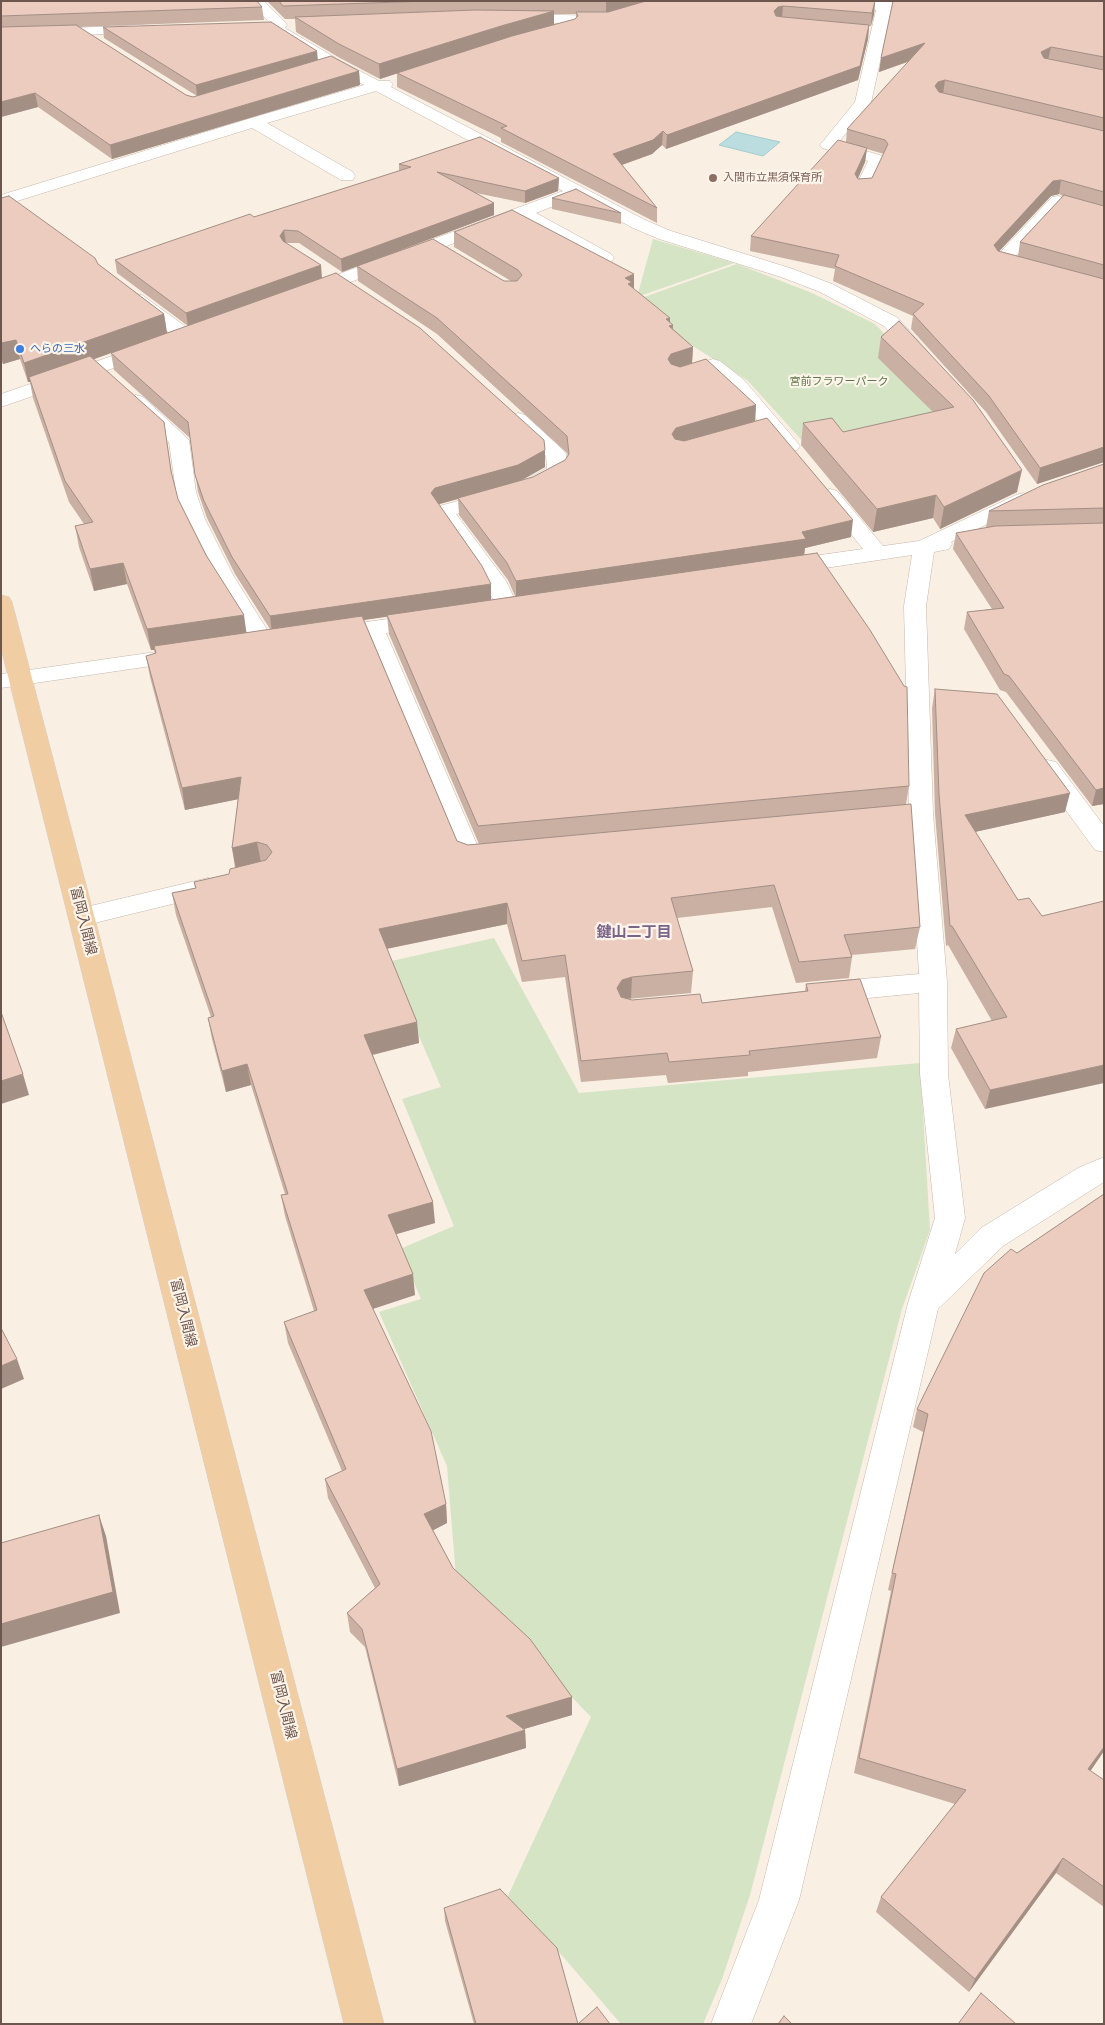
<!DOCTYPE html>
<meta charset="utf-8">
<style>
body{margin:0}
#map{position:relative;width:1105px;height:2025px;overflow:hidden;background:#f9efe3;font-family:"Fira Sans",sans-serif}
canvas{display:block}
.frame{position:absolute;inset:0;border:2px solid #6d564d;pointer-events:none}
</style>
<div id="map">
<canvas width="1105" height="2025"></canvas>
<div class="frame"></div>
</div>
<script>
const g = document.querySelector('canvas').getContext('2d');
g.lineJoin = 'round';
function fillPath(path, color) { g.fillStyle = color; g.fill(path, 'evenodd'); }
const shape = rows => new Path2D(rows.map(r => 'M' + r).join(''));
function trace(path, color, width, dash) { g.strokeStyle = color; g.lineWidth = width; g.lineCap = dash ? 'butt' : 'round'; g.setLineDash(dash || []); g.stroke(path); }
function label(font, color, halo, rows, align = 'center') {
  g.font = font + ' "Fira Sans","Noto Sans JP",sans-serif'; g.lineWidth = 4.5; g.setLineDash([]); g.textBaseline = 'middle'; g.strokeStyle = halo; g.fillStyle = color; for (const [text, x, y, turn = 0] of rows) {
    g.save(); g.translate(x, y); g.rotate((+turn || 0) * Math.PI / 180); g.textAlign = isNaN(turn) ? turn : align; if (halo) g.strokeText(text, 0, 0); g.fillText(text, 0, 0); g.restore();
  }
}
const green = shape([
 [653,239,734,263,637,297],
 [737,264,812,293,875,324,896,346,965,426,816,456,748,381,685,341,633,301],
 [494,938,579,1093,920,1063,930,1230,902,1309,750,1895,722,1979,703,2024,621,2024,559,1952,507,1898,591,1717,456,1577,447,1466,379,1312,421,1299,400,1249,454,1226,402,1099,441,1087,387,962]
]);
const water = shape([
 [736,132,780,142,763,156,719,145,736,132]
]);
const minor = shape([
 [248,1,264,1,285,22,287,25,285,28,339,60,379,81,390,81,393,84,391,87,645,220,671,231,793,269,832,284,898,318,929,353,927,357,920,359,913,357,884,326,820,292,781,277,659,239,633,228,576,197,536,213,611,254,614,258,611,262,605,263,599,262,521,218,316,295,310,296,304,295,301,291,304,287,563,191,376,91,267,123,353,172,355,176,353,180,341,180,252,128,1,206,1,195,248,119,364,85,329,66,279,35,277,32,279,29,275,28,248,1],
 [653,1,676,1,674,4,607,24,516,22,511,21,509,18,511,15,516,14,606,16,653,1],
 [796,1,874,1,928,5,933,6,935,9,933,12,928,13,891,11,871,103,838,143,883,156,885,159,869,192,863,193,857,192,855,188,868,161,822,148,820,145,855,102,876,10,803,5,796,1],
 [141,25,146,26,148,29,146,32,1,39,1,31,141,25],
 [1058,196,1104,209,1104,220,1061,207,1014,258,1104,282,1104,293,996,264,993,260,1052,197,1058,196],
 [136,294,142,295,193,332,195,336,193,340,186,342,179,340,130,303,127,299,130,295,136,294],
 [147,344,154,346,156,350,154,354,1,407,1,394,147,344],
 [713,359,720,361,744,380,797,442,800,446,797,450,790,452,783,450,730,388,710,372,679,381,672,379,669,375,672,371,713,359],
 [136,395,143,397,189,440,196,492,205,519,233,575,276,644,273,649,265,651,257,649,211,575,183,519,176,492,169,442,129,405,126,401,129,397,136,395],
 [518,413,525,415,563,450,566,454,567,471,564,475,533,492,456,514,506,581,519,608,516,613,508,615,500,613,484,582,433,511,436,507,519,484,547,468,546,456,508,419,511,415,518,413],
 [830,489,837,491,883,546,919,541,1016,495,1023,493,1030,495,1033,499,1030,503,951,542,952,544,949,549,934,552,926,606,933,814,947,982,948,1074,965,1218,955,1254,981,1228,1078,1168,1104,1157,1104,1182,1003,1246,938,1309,799,1900,751,2024,711,2024,759,1900,908,1303,935,1218,920,1074,919,993,827,1002,817,999,813,992,817,985,827,982,919,974,909,814,904,606,912,555,785,574,777,572,774,567,777,562,785,560,863,549,820,495,823,491,830,489],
 [424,614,432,616,435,621,432,626,386,633,478,847,493,845,502,848,506,854,502,860,469,865,460,862,456,856,365,636,330,641,322,639,319,634,322,629,330,627,424,614],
 [184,648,192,650,195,655,192,660,1,688,1,674,184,648],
 [1047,760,1056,762,1104,826,1104,852,1095,850,1035,768,1038,762,1047,760],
 [208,878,217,881,221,887,217,893,82,926,73,923,69,917,73,911,82,908,208,878]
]);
const major = shape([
 [1,595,9,597,12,602,384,2024,344,2024,1,648,1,595]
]);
const wall = shape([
 [1,1,262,7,264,20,79,27,186,95,193,97,197,96,104,38,103,27,317,60,359,71,360,85,112,159,38,107,1,117],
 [267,1,875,1,874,14,871,26,869,26,868,39,858,80,666,149,662,145,652,154,622,165,657,208,657,223,501,142,501,138,397,87,397,73,380,79,340,58,296,32,295,19,285,19],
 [554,14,576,14,576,17,575,19,554,25],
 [893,1,1104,1,1104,462,1037,484,986,412,911,329,913,316,833,281,835,269,750,251,751,236,846,142,847,129,908,62,879,72],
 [867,149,884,154,872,178,858,179,865,162],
 [1059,194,1063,196,1020,242,1018,256,999,251,1051,196],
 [399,164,559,178,558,191,525,203,476,193,494,203,494,215,401,250,504,281,511,281,454,247,454,232,634,289,670,322,673,329,693,347,692,363,756,405,755,421,851,537,805,548,804,555,909,786,906,804,920,927,915,949,852,955,852,957,849,978,796,983,772,907,677,918,693,971,691,993,628,999,632,1000,702,1003,805,991,806,984,881,1037,877,1058,748,1072,748,1076,668,1083,666,1075,581,1082,565,977,522,982,507,924,387,949,417,1022,419,1043,373,1055,435,1223,396,1234,415,1295,373,1309,446,1504,447,1523,433,1530,453,1568,572,1697,572,1715,524,1729,525,1730,526,1748,399,1786,365,1647,350,1632,347,1613,375,1588,328,1498,325,1479,342,1471,288,1343,284,1322,314,1311,285,1216,281,1195,285,1194,251,1085,226,1092,212,1039,208,1018,211,1017,176,915,172,893,195,888,194,882,229,874,235,868,232,848,238,799,185,810,150,677,146,656,155,654,154,650,151,650,127,584,94,591,79,547,75,526,84,524,69,502,33,398,30,382,28,382,20,359,3,364,1,361,1,198,98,264,164,314,167,333,188,326,117,273,115,260,254,217,399,171],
 [286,243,299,243,342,272,357,266,358,281,437,334,567,453,568,456,565,460,533,477,521,481,545,467,322,278],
 [111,353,114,370,190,438,198,492,207,518,235,574,270,629,246,633,178,499,172,475,167,443,94,359],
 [458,499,459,515,508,580,515,596,491,600,439,504],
 [387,616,389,634,479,844,468,845,457,841,364,620],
 [552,198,621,213,621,224,552,209],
 [899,321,1017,492,940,529,933,518,873,532,801,445,803,423,843,432,933,412,878,358,881,337],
 [1104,464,1104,804,1092,806,1006,692,1000,690,964,629,967,612,992,609,953,549,956,533,989,527,986,527,989,511],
 [935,689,1065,812,975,832,1018,900,1042,916,985,1109,951,1048,956,1029,992,1021,948,945,946,946,935,814,932,708],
 [1104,1194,1104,1751,1090,1771,1104,1780,1104,1907,1056,1873,969,1992,876,1912,881,1897,955,1804,854,1773,891,1591,888,1590,923,1432,913,1427,917,1409,1017,1253],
 [444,1908,578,2024,474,2024,445,1921]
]);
const shadedWall = shape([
 [606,1,646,1,606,14],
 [875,1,874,14,871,26,872,13],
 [783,6,782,19,777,20,774,11,778,7],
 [554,11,554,26,502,40,380,79,379,64,501,26],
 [869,25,868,39,858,80,666,149,667,135],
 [925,43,923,56,879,72,881,58],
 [1051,47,1048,60,1039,66,1041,52],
 [317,51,318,61,197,96,196,85],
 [359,71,360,85,112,159,110,145],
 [945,80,943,94,936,96,935,86,938,82],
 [35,93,38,107,1,117,1,102],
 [663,131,662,145,652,154,613,168,613,154],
 [867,148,865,162,853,189,855,174],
 [559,178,558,191,525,203,525,191],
 [1061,180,1059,194,1051,196,991,260,994,245,1053,181],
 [494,203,494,215,342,272,341,259],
 [284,230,286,243,281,249,280,236],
 [321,265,322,278,188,326,186,313],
 [634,274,634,290,632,298,625,278],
 [164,314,167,333,30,382,29,377,30,382,28,382,24,363],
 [670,318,670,325,673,325,672,340,666,319],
 [16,340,20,359,3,364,1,354,1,343],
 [693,347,692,363,670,370,668,359,671,354],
 [756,405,755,421,671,450,672,434,676,428],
 [1104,447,1104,462,1037,484,1040,468],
 [545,450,545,467,518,482,436,505,431,493,435,488],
 [1022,470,1017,492,940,529,944,507],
 [936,495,933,518,873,532,877,509],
 [853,520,851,537,805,548,804,556,516,598,516,581,802,532],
 [123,563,127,584,94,591,90,569],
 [491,584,491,602,272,633,270,616],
 [244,615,247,637,154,646,154,650,151,650,147,629],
 [241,777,244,798,185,810,182,788],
 [1104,788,1104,804,1092,806,1096,790],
 [1070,793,1065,812,961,835,965,815],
 [257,842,261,863,236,869,232,848],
 [507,903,507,924,380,950,379,929],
 [632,977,631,998,621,1001,617,988,622,980],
 [417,1022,419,1043,367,1056,364,1035],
 [247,1064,251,1085,226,1092,222,1071],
 [1104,1065,1104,1083,985,1109,990,1090],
 [23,1074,29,1095,1,1104,1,1081],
 [433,1202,435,1223,390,1236,388,1215],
 [413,1274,415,1295,366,1311,364,1290],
 [17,1359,24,1379,1,1389,1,1366],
 [446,1504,447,1523,426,1534,424,1514],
 [99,1515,106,1536,120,1613,1,1647,1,1624],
 [572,1697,572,1715,507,1734,506,1716],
 [525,1730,526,1748,399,1786,397,1769],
 [1104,1747,1104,1751,1081,1785,1088,1769],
 [1063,1858,1056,1873,969,1992,975,1979]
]);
const building = shape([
 [1,1,257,1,262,7,1,16,1,1],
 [279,1,428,1,283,6,279,1],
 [646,1,875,1,872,13,783,6,778,7,774,11,776,16,783,17,869,25,860,66,667,135,663,131,653,140,613,154,657,208,501,128,507,126,397,73,512,36,575,19,578,16,576,12,608,12,646,1],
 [893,1,1104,1,1104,57,1051,47,1041,52,1044,58,1104,70,1104,118,945,80,938,82,935,86,939,92,1104,131,1104,192,1061,180,1053,181,994,245,998,251,1104,279,1104,447,1040,468,989,396,913,314,924,304,835,266,839,255,751,236,838,140,867,148,855,174,858,179,872,178,888,144,885,140,847,129,925,43,881,58,893,1],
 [475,10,554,11,501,26,379,64,339,44,295,17,475,10],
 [271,22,317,51,196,85,103,27,271,22],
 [76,25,186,95,193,97,331,56,359,71,110,145,35,93,1,102,1,27,76,25],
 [480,137,559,178,525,191,437,172,494,203,341,259,298,231,284,230,280,236,283,241,321,265,186,313,115,260,250,214,254,217,411,167,399,164,480,137],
 [576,189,621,213,552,198,576,189],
 [1064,195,1104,206,1104,265,1020,242,1064,195],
 [9,196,95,258,98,264,164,314,24,363,16,340,1,343,1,198,9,196],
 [512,210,634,274,625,278,632,282,628,284,670,318,666,319,673,325,669,326,693,347,671,354,668,359,671,364,680,367,706,359,756,405,676,428,672,434,675,439,684,441,767,418,853,520,802,532,806,539,516,581,507,563,458,498,533,477,565,460,569,454,567,436,437,318,357,266,433,239,504,281,517,281,522,275,518,270,454,232,512,210],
 [336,273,420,328,544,440,545,450,518,465,435,488,431,493,482,566,491,584,270,616,232,557,204,501,195,475,188,422,111,353,336,273],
 [899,321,973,400,1022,470,944,507,936,495,877,509,803,423,832,418,843,432,954,407,881,337,899,321],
 [90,356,164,422,171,471,178,499,206,555,244,615,147,629,123,563,90,569,75,526,93,522,65,481,29,377,90,356],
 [1104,464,1104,508,989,511,1043,485,1104,464],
 [1104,523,1104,788,1096,790,1009,676,1004,674,967,612,1004,608,956,533,995,526,1104,523],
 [817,553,870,630,904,686,907,687,909,786,478,826,387,615,817,553],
 [362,616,457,841,468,845,911,804,920,927,844,935,852,957,799,962,774,885,671,898,693,971,632,977,622,980,617,988,621,997,632,1000,700,994,702,1003,808,991,806,984,860,979,881,1037,749,1051,750,1055,669,1062,667,1053,581,1061,565,955,522,961,507,903,379,929,417,1022,364,1035,433,1202,388,1215,413,1274,364,1290,431,1431,446,1504,424,1514,453,1568,530,1639,572,1697,506,1716,525,1730,397,1769,362,1629,347,1613,380,1584,325,1479,346,1469,284,1322,317,1310,281,1195,288,1194,247,1064,222,1071,208,1018,214,1016,172,893,196,888,194,882,229,874,230,869,266,860,272,852,267,845,257,842,232,848,241,777,182,788,146,656,156,653,154,646,362,616],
 [935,689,997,694,1070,793,965,815,1018,900,1029,898,1042,916,1104,901,1104,1065,990,1090,956,1029,1007,1017,952,926,950,926,939,794,935,689],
 [1,1012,23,1074,1,1081,1,1012],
 [1104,1194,1104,1747,1088,1769,1104,1780,1104,1887,1063,1858,975,1979,881,1897,966,1790,859,1758,896,1574,892,1573,928,1414,917,1409,984,1273,1011,1249,1017,1253,1104,1194],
 [1,1328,17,1359,1,1366,1,1328],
 [99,1515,113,1592,1,1624,1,1543,99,1515],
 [500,1889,557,1948,578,2024,476,2024,444,1908,500,1889],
 [981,1993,1016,2024,958,2024,981,1993],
 [597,2007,610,2024,578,2024,597,2007],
 [784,2016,792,2024,778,2024,784,2016]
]);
const markers = [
 [713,178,5,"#8d6e63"],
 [20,349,5,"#3f7fe0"]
];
const farEducationnames = [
 ["入間市立黒須保育所",723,178]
];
const farShopnames = [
 ["へらの三水",30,349]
];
const farParknames = [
 ["宮前フラワーパーク",839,382]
];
const streetNames = [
 ["富岡入間線",83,921,76],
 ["富岡入間線",183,1313,76],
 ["富岡入間線",283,1705,76]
];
const neighbourhoodNames = [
 ["鍵山二丁目",634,933]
];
fillPath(green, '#d4e4c4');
fillPath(water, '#bbdddf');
trace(water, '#a2cdd0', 1);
trace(minor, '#c8b6ac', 1);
trace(major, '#d6d0cd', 1);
fillPath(minor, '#fff');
fillPath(major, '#f0cda3');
fillPath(wall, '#caafa3');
fillPath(shadedWall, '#a48f85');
fillPath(building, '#ebccbe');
trace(building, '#a48f85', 1);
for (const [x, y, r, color] of markers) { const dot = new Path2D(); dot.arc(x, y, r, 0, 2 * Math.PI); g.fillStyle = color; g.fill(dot); trace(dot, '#fcf3e9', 2); }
label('11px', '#785e54', '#fcf3e9', farEducationnames, 'left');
label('11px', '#366cbe', '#fcf3e9', farShopnames, 'left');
label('11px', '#5b7849', '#fcf3e9', farParknames);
label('14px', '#6d564d', '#fcf3e9', streetNames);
label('bold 15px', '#7a658a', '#fcf3e9', neighbourhoodNames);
</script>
